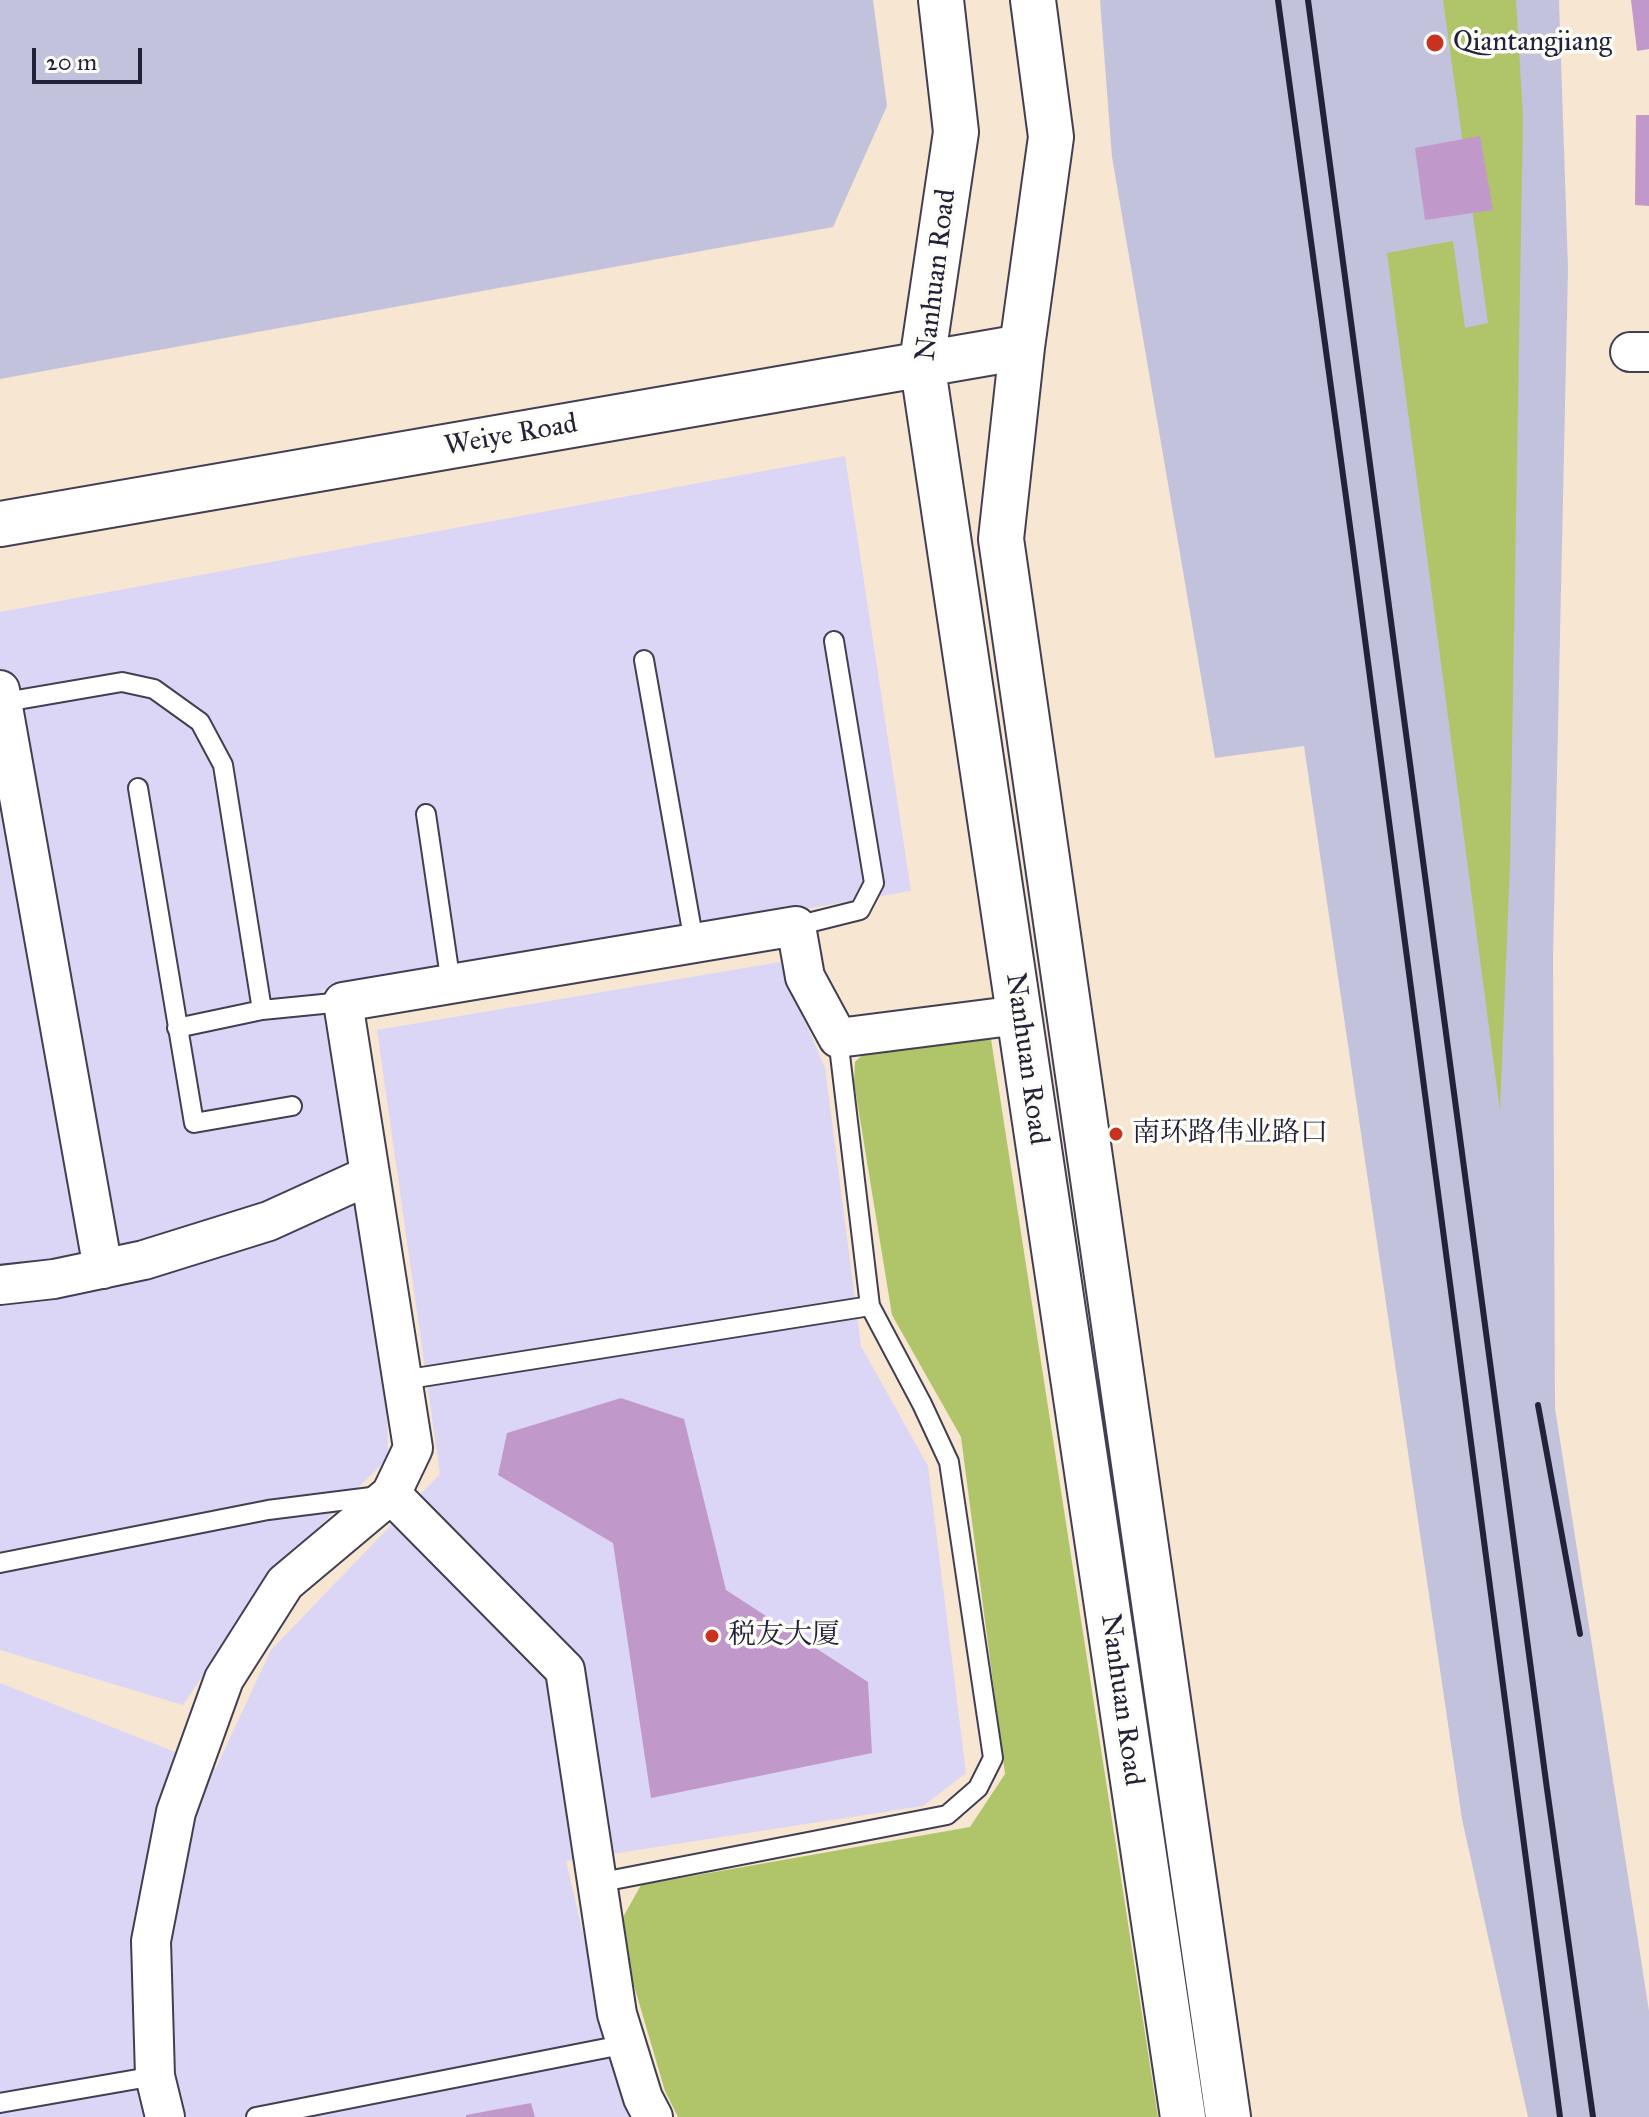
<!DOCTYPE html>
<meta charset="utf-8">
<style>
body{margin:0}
#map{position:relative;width:1649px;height:2117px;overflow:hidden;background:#f7e6d1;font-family:"IM FELL Great Primer",serif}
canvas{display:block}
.scale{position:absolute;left:32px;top:48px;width:110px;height:36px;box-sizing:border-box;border:4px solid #22223b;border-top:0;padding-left:10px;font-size:24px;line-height:28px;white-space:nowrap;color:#22223b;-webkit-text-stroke:6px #fdfcf7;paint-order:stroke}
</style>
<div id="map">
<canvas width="1649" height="2117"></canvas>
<div class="scale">20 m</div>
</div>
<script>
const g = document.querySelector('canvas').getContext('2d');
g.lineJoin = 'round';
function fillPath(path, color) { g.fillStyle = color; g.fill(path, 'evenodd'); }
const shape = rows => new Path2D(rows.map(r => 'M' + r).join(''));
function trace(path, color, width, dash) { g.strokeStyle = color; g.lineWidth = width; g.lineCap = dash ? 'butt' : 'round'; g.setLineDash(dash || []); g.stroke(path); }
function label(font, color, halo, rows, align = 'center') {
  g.font = font + ' "IM FELL Great Primer","Noto Serif SC",serif'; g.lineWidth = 7; g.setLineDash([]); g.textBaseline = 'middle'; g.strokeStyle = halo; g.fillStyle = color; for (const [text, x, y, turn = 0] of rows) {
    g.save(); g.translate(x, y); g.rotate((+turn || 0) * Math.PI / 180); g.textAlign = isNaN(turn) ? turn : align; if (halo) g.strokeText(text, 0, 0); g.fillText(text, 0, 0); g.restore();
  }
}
const built = shape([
 [845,456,911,891,322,990,387,1413,388,1458,267,1579,183,1705,0,1650,0,612],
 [780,962,825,1068,861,1346,928,1466,966,1773,923,1806,566,1861,622,2099,631,2117,0,2117,0,1683,216,1768,271,1650,440,1474,377,1030]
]);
const industrial = shape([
 [0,0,873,0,887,106,833,227,0,379],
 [1100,0,1559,0,1568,269,1553,956,1555,1408,1649,2011,1649,2117,1528,2117,1462,1819,1304,746,1215,758,1112,157]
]);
const green = shape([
 [1443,0,1516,0,1523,116,1510,864,1500,1111,1387,253,1453,241,1465,328,1488,323],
 [971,1029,991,1039,1158,2117,678,2117,665,2091,617,1928,641,1885,970,1827,1005,1774,961,1437,892,1315,854,1082,855,1062,877,1041]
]);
const building = shape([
 [1631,0,1649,0,1649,49,1637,51],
 [1636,115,1649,115,1649,206,1635,205],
 [1480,136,1493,210,1425,220,1415,148],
 [621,1398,684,1419,726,1590,868,1682,872,1753,651,1798,613,1543,498,1475,507,1433],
 [531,2103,535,2117,466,2117,466,2115]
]);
const lane = shape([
 [644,660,694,942],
 [0,703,122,682,154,689,200,722,223,765,262,1010],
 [138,788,194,1123,292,1106],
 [426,814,451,984],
 [796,926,860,910,874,883,834,641],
 [177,1028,262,1010,343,1002],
 [403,1380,870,1306],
 [0,1563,268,1510,379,1496],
 [597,1883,947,1815,978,1788,993,1758,949,1462,922,1404,870,1306,838,1038],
 [0,2103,155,2076],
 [256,2117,627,2044]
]);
const street = shape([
 [1630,352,1649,352],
 [0,690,103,1269],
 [0,1285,54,1279,144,1260,269,1221,370,1175],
 [391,1494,565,1670,617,2014,643,2098,653,2117],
 [165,2117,155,2076,151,1941,176,1812,224,1679,285,1583,391,1494,413,1448,343,1002,796,926,805,977,838,1038,1019,1015]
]);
const secondary = shape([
 [941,0,956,132,922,362,1183,2117],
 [1033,0,1051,137,1022,347,1001,539,1228,2117],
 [0,524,1022,347]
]);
const rail = shape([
 [1278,0,1352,541,1560,2117],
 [1308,0,1547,1789,1593,2117],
 [1538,1405,1580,1634]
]);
const markers = [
 [1435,43,10,"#c8321e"],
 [1116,1134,8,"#c8321e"],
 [712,1636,8,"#c8321e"]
];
const poiNames = [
 ["Qiantangjiang",1453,43],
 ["南环路伟业路口",1132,1134],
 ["税友大厦",728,1636]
];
const streetNames = [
 ["Nanhuan Road",937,275,-83],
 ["Weiye Road",511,436,-10],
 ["Nanhuan Road",1026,1059,82],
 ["Nanhuan Road",1121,1700,82]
];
fillPath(built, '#dcd6f6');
fillPath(industrial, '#c2c2dc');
fillPath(green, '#b0c469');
fillPath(building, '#c098ca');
trace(lane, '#423f52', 22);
trace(street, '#423f52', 42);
trace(secondary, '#423f52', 48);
trace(lane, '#fff', 18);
trace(street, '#fff', 38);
trace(secondary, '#fff', 44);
trace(rail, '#22223b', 6);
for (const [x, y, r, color] of markers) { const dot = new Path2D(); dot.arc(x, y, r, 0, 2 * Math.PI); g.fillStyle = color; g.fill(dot); trace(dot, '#fdfcf7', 3); }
label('28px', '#22223b', '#fdfcf7', poiNames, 'left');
label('28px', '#22223b', '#fdfcf7', streetNames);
</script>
